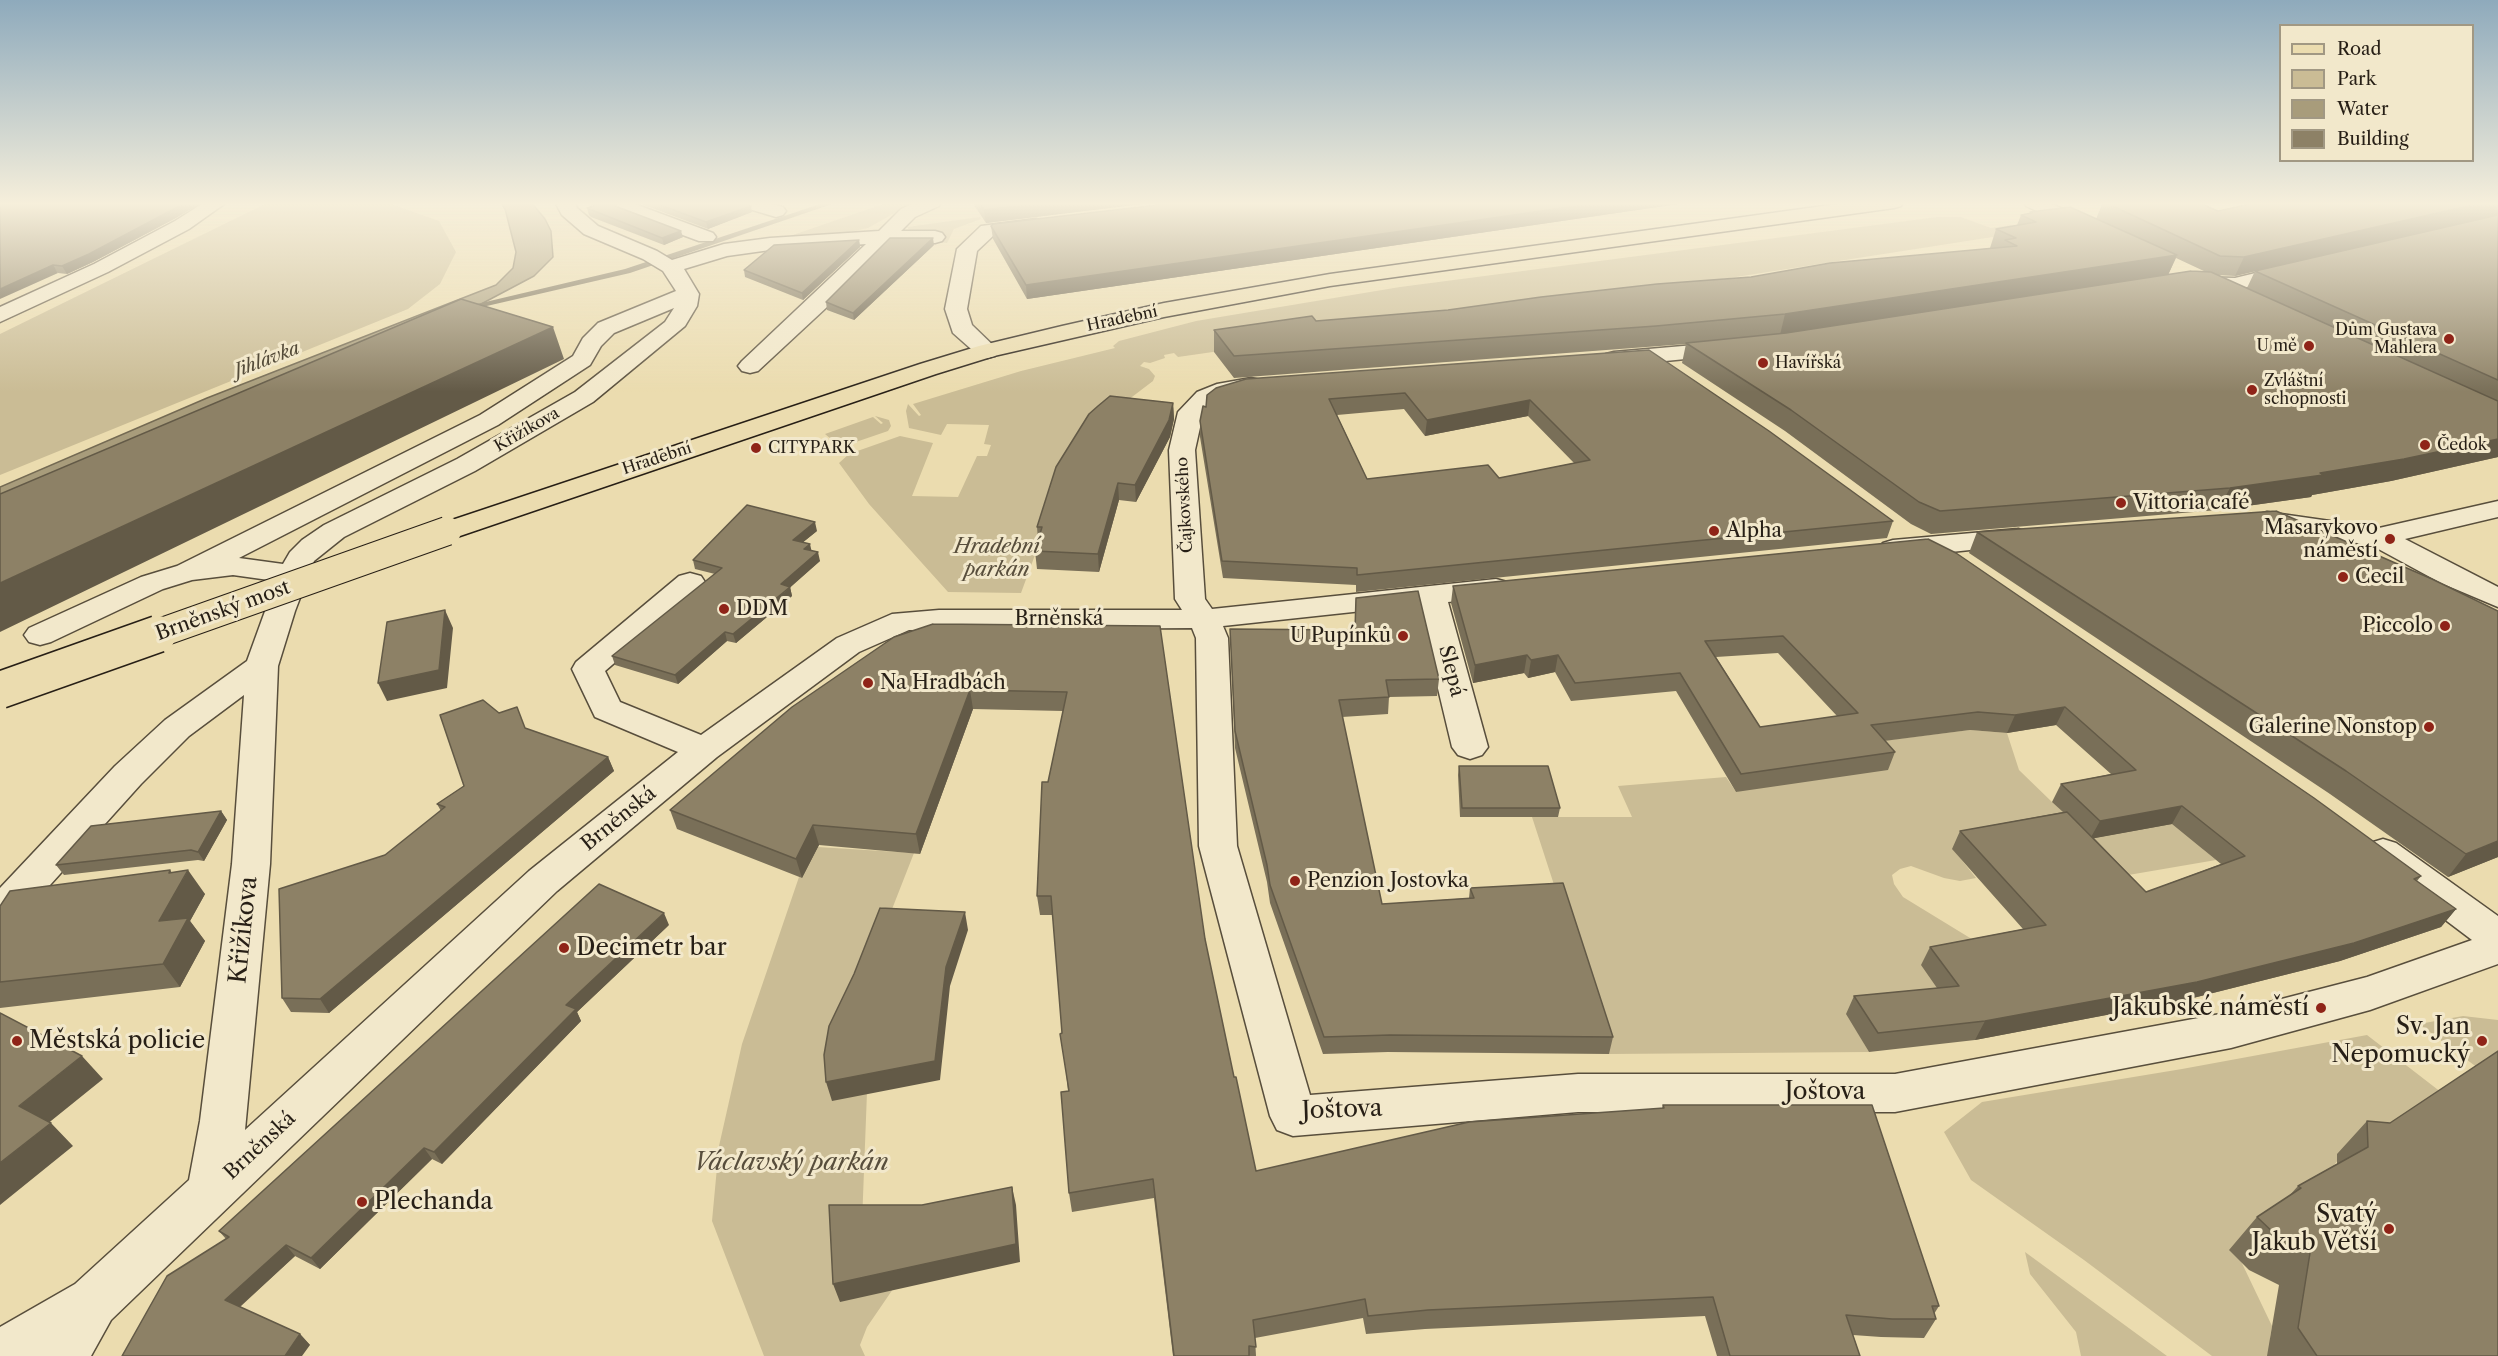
<!DOCTYPE html>
<meta charset="utf-8">
<style>
body{margin:0}
#map{position:relative;width:2498px;height:1356px;overflow:hidden;background:#ebdcaf;font-family:"Libre Caslon Text",serif}
canvas{display:block}
.legend{position:absolute;left:2279px;top:24px;width:195px;height:138px;box-sizing:border-box;background:#f2e8cb;border:2px solid #a19883;margin:0;padding:8px 10px;list-style:none;font-size:18px;color:#271f16}
.legend li{display:flex;align-items:center;gap:12px;height:30px}
.legend b{width:30px;border:2px solid #a19883}
</style>
<div id="map">
<canvas width="2498" height="1356"></canvas>
<ul class="legend">
<li><b style="height:8px;background:#ebdcaf"></b>Road</li>
<li><b style="height:16px;background:#cabc95"></b>Park</li>
<li><b style="height:16px;background:#a89c7b"></b>Water</li>
<li><b style="height:16px;background:#8d8166"></b>Building</li>
</ul>
</div>
<script>
const g = document.querySelector('canvas').getContext('2d');
g.lineJoin = 'round';
function fillPath(path, color) { g.fillStyle = color; g.fill(path, 'evenodd'); }
const shape = rows => new Path2D(rows.map(r => 'M' + r).join(''));
function trace(path, color, width, dash) { g.strokeStyle = color; g.lineWidth = width; g.lineCap = dash ? 'butt' : 'round'; g.setLineDash(dash || []); g.stroke(path); }
function label(font, color, halo, rows, align = 'center') {
  g.font = font + ' "Libre Caslon Text",serif'; g.lineWidth = 6; g.setLineDash([]); g.textBaseline = 'middle'; g.strokeStyle = halo; g.fillStyle = color; for (const [text, x, y, turn = 0] of rows) {
    g.save(); g.translate(x, y); g.rotate((+turn || 0) * Math.PI / 180); g.textAlign = isNaN(turn) ? turn : align; if (halo) g.strokeText(text, 0, 0); g.fillText(text, 0, 0); g.restore();
  }
}
const green = shape([
 [269,202,386,202,439,221,456,252,440,284,408,309,0,475,0,334],
 [889,202,914,202,868,228,836,235,784,238],
 [980,217,981,219,954,229,947,243,938,242,940,237,911,232,907,227],
 [1937,217,1961,217,1991,228,2011,225,2025,232,1736,277,1178,357,1174,353,1164,355,1165,358,1150,363,1144,362,1140,366,1149,369,1155,376,1153,381,1099,422,1039,544,1021,593,948,592,869,504,839,463,849,454,900,436,933,443,912,496,958,497,977,456,987,456,991,445,984,444,989,425,947,424,941,435,909,428,906,411,908,404,919,416,921,415,913,404,1021,371,1115,348,1113,346,1119,341,1196,321,1400,287],
 [875,416,889,420,891,426,888,431,850,444,835,443,828,440,831,439,825,434,873,417,881,424,883,423],
 [1970,730,2007,733,2019,770,2052,802,2189,821,2204,850,2216,860,2105,879,1953,849,1976,878,1960,881,1944,878,1911,866,1900,869,1892,875,1894,884,1903,897,1975,941,1949,1005,1847,1014,1869,1052,1609,1054,1532,817,1632,817,1618,786,1726,777,1736,792,1864,743],
 [818,847,914,853,885,927,867,1092,862,1223,893,1289,867,1327,860,1345,865,1356,764,1356,712,1221,719,1146,742,1044,799,877,802,878],
 [2463,1016,2498,1020,2498,1069,2486,1074,2419,1024],
 [2367,1035,2446,1096,2340,1157,2318,1188,2238,1255,2272,1326,2270,1338,2277,1356,2212,1356,2084,1260,1971,1180,1944,1132,1982,1102,2182,1069],
 [2025,1252,2167,1356,2081,1356,2076,1332,2030,1274]
]);
const water = shape([
 [496,202,531,202,545,219,551,231,553,257,534,276,466,312,0,502,0,487,207,398,496,285,513,268,516,252,505,209,501,203,496,202]
]);
const stream = shape([
 [826,202,838,202,630,273,465,311,460,308,625,269,826,202]
]);
const minor = shape([
 [205,202,227,202,189,229,108,272,0,322,0,307,94,264,175,221,205,202],
 [555,202,574,202,577,208,598,226,657,251,672,260,724,244,770,238,879,231,901,209,916,202,941,202,939,206,915,217,901,231,935,231,942,233,945,237,942,241,935,243,890,243,841,294,758,371,750,373,742,371,738,366,742,361,866,244,770,250,727,256,684,269,699,294,697,306,685,326,593,402,475,471,344,537,314,561,295,611,278,666,270,864,245,1130,529,871,678,752,595,717,572,669,576,662,679,576,690,573,701,576,705,582,701,588,605,671,620,702,701,735,837,638,892,614,939,610,1182,610,1175,599,1169,450,1178,412,1197,392,1217,384,1251,378,1260,380,1263,385,1260,390,1232,395,1215,402,1203,414,1195,450,1205,599,1212,609,1496,579,1507,582,1511,588,1507,594,1496,597,1448,602,1488,747,1482,755,1470,759,1458,755,1452,747,1418,605,1223,626,1228,638,1237,846,1310,1095,1578,1074,1895,1074,2231,1012,2367,977,2472,940,2370,863,2364,853,2370,843,2383,839,2396,843,2498,916,2498,964,2370,1010,2231,1048,1895,1112,1578,1112,1293,1136,1277,1130,1270,1116,1199,846,1196,638,1192,628,909,630,859,652,717,757,557,891,111,1320,91,1356,0,1356,0,1327,75,1284,189,1180,200,1121,232,864,244,695,189,736,141,784,14,925,0,929,0,888,115,766,165,720,247,661,276,581,233,575,192,580,163,589,51,642,40,645,29,642,24,635,29,628,141,577,177,566,480,415,573,356,583,338,598,323,676,291,663,271,643,259,584,234,562,215,555,202],
 [674,308,665,322,575,392,457,459,324,525,302,540,290,552,283,564,239,558,498,425,590,365,601,346,614,333,674,308],
 [737,202,766,202,783,207,786,211,783,215,776,217,739,206,737,202],
 [2024,202,2048,202,2095,224,2098,228,2095,232,2088,234,2081,232,2026,206,2024,202],
 [618,203,632,203,713,233,716,237,713,241,699,241,618,211,615,207,618,203],
 [1036,219,1043,221,1046,225,1043,229,994,235,977,251,967,309,972,325,999,351,995,356,987,358,979,356,953,333,945,309,957,249,981,226,1036,219],
 [2293,264,2300,266,2304,270,2300,274,2235,290,2190,289,2182,288,2179,283,2182,278,2190,277,2235,278,2293,264],
 [1729,342,1737,344,1741,349,1737,354,1614,366,1606,364,1602,359,1606,354,1614,352,1729,342],
 [2498,501,2498,517,2405,539,2498,587,2498,607,2441,583,2371,545,2267,530,2257,527,2253,521,2257,515,2267,512,2379,528,2498,501],
 [2018,529,2028,532,2032,538,2028,544,1893,558,1883,555,1878,549,1883,543,1893,540,2018,529]
]);
const major = shape([
 [1852,202,1903,202,1901,206,1894,208,1330,286,1164,317,994,356,936,374,457,537,447,540,437,537,433,531,437,525,920,364,979,346,1062,326,1164,303,1330,274,1852,202]
]);
const majorBridgeFar1 = shape([
 [154,635,447,531]
]);
const majorBridge = shape([
 [0,690,158,634]
]);
const wall = shape([
 [0,202,203,202,174,219,93,262,67,274,58,273],
 [590,202,617,202,614,205,615,206,683,237,664,245,591,217,589,215,587,208,594,206,591,205],
 [636,202,739,202,752,212,708,229],
 [972,202,1158,202,986,223],
 [1184,202,1692,202,1027,299,993,239,991,226],
 [2103,202,2218,211,2498,215,2498,457,2391,481,2312,495,2311,497,2218,510,1931,534,1911,524,1785,431,1682,363,1686,344,1234,378,1214,352,1214,330,1448,310,1751,277,1990,248,1996,229,2017,225,2021,215,2030,213,2030,212,2096,219],
 [2176,258,2206,272,2168,275],
 [2255,271,2247,288,2217,275,2235,276],
 [859,240,860,247,803,300,745,277,744,270],
 [934,245,854,320,827,310,826,302],
 [1649,350,1893,521,1887,538,1356,592,1356,585,1223,578,1200,437,1200,421,1206,407],
 [1404,409,1425,436,1528,416,1574,463,1499,478,1367,479,1337,415],
 [1173,403,1174,419,1170,437,1136,502,1119,500,1099,572,1037,569,1035,551,1038,540,1037,527],
 [817,531,803,542,820,561,790,587,792,596,736,643,727,641,678,684,615,665,612,656,715,574,695,569,693,560],
 [1977,532,2498,857,2448,877,2330,794,1969,553],
 [1928,539,2421,876,2417,881,2456,909,2441,927,2340,961,2185,1000,1975,1040,1869,1052,1846,1014,1854,996,1937,988,1921,965,1930,947,2023,929,1952,849,1960,831,2063,812,2052,802,2061,784,2111,774,2056,725,2007,733,1970,730,1884,741,1895,752,1888,770,1736,792,1676,691,1571,701,1555,672,1528,678,1524,673,1473,683,1451,603,1453,586],
 [1778,653,1837,716,1760,727,1716,657],
 [2172,824,2221,864,2146,892,2094,838],
 [1356,598,1439,679,1437,696,1389,697,1388,714,1342,717,1382,904,1469,898,1470,888,1613,1037,1609,1054,1388,1052,1323,1054,1270,903,1267,882,1235,748,1230,629,1355,630],
 [1160,626,1205,939,1234,1077,1256,1171,1662,1108,1663,1105,1939,1306,1934,1314,1936,1319,1924,1338,1881,1337,1853,1335,1860,1356,1717,1356,1705,1316,1425,1329,1366,1334,1363,1318,1255,1338,1256,1356,1173,1356,1154,1198,1072,1212,1069,1193,1068,1091,1062,1033,1053,915,1040,915,1037,896,1048,782,1063,711,973,709,920,854,819,845,802,878,677,829,670,810,792,707],
 [499,713,525,728,608,757,614,771,329,1013,291,1012,282,998,385,855,441,811,437,804,464,786],
 [1459,766,1560,808,1558,817,1460,817,1458,775],
 [221,811,227,820,204,861,198,860,64,875,56,865],
 [171,872,205,894,190,921,205,941,180,987,0,1008,0,906],
 [669,925,577,1012,581,1021,442,1164,432,1159,320,1269,295,1256,240,1307,300,1334,310,1345,122,1356,226,1239,219,1231],
 [2367,1121,2498,1356,2267,1356,2279,1285,2249,1270,2229,1250,2257,1217,2289,1196,2298,1186,2337,1164,2337,1154]
]);
const shadedWall = shape([
 [187,202,203,202,174,219,93,262,67,274,62,266],
 [1049,202,1158,202,986,223,984,210],
 [1604,202,1692,202,1027,299,1026,285],
 [2486,202,2498,202,2498,215,2235,276,2244,257],
 [751,206,752,212,708,229,706,222],
 [681,231,683,237,664,245,662,238],
 [933,238,934,245,854,320,853,313],
 [859,240,860,247,803,300,802,293],
 [2177,255,2168,275,1780,335,1785,314],
 [53,265,58,273,0,299,0,289],
 [553,327,564,359,0,632,0,583],
 [1530,400,1528,416,1425,436,1427,420],
 [1173,403,1174,419,1170,437,1136,502,1135,485],
 [2498,439,2498,457,2391,481,2312,495,2311,497,2218,510,2230,488,2320,473],
 [1118,483,1119,500,1099,572,1098,554],
 [815,522,817,531,796,548,793,540],
 [810,544,812,553,804,549],
 [818,552,820,561,784,593,781,584],
 [790,587,792,596,736,643,733,634],
 [445,610,453,628,447,688,387,701,378,683],
 [725,632,727,641,678,684,675,675],
 [1527,655,1524,673,1473,683,1475,665],
 [1558,655,1555,672,1528,678,1531,660],
 [970,690,973,709,920,854,916,834],
 [2065,707,2056,725,2007,733,2015,715],
 [608,757,614,771,329,1013,320,999],
 [2182,806,2172,824,2090,839,2100,821],
 [221,811,227,820,204,861,198,852],
 [813,825,819,845,802,878,796,859],
 [2498,841,2498,857,2448,877,2466,854],
 [170,870,180,885,188,870,205,894,190,921,205,941,180,987,163,964,159,921,169,873],
 [2456,909,2441,927,2340,961,2185,1000,1975,1040,1985,1021],
 [965,912,968,930,950,986,940,1080,832,1101,826,1082,946,967],
 [664,913,669,925,577,1012,581,1021,442,1164,434,1152,566,1005],
 [82,1056,103,1079,41,1129,19,1106],
 [51,1123,73,1146,0,1205,0,1163],
 [424,1148,432,1159,320,1269,311,1258],
 [1012,1187,1016,1205,1020,1262,840,1302,833,1284],
 [286,1245,295,1256,235,1311,225,1300],
 [300,1334,310,1345,302,1356,285,1356]
]);
const building = shape([
 [0,202,187,202,89,254,62,266,53,265,0,289,0,202],
 [599,202,613,202,615,206,681,231,662,238,587,208,603,203,599,202],
 [652,202,739,202,751,206,706,222,652,202],
 [979,202,1049,202,984,210,979,202],
 [1184,202,1604,202,1026,285,991,226,993,224,1184,202],
 [2104,202,2197,202,2218,211,2260,202,2486,202,2244,257,2220,256,2104,202],
 [2070,207,2177,255,1785,314,1656,326,1234,356,1214,330,1312,316,1316,321,1448,310,1541,297,1657,284,1751,277,1830,263,2017,246,2005,240,2016,238,1996,229,2036,222,2021,215,2032,213,2030,212,2070,207],
 [2498,215,2498,380,2255,271,2498,215],
 [890,238,933,238,853,313,826,302,890,238],
 [859,240,802,293,744,270,774,245,859,240],
 [2191,271,2211,272,2498,401,2498,439,2404,459,2320,473,2323,475,2230,488,1940,511,1919,502,1791,410,1686,343,1786,333,2191,271],
 [461,299,553,327,0,583,0,494,461,299],
 [1649,350,1769,431,1893,521,1357,575,1357,568,1222,561,1200,421,1203,406,1206,407,1207,395,1216,388,1246,379,1649,350],
 [1405,393,1427,420,1530,400,1590,460,1499,478,1488,465,1367,479,1329,399,1405,393],
 [1110,396,1173,403,1169,420,1135,485,1118,483,1098,554,1035,551,1042,527,1037,527,1056,467,1089,414,1098,406,1110,396],
 [747,505,815,522,793,540,810,544,804,549,818,552,781,584,790,587,733,634,725,632,675,675,612,656,722,568,693,560,747,505],
 [2276,511,2432,579,2498,611,2498,841,2466,854,2346,771,1977,532,2276,511],
 [1928,539,1956,553,2314,798,2421,876,2414,879,2456,909,2354,943,2197,982,1985,1021,1878,1033,1854,996,1959,986,1930,947,2046,925,1960,831,2067,812,2146,892,2245,856,2182,806,2100,821,2061,784,2136,770,2065,707,2015,715,1978,712,1871,725,1895,752,1741,774,1680,673,1575,683,1558,655,1531,660,1527,655,1475,665,1453,586,1928,539],
 [1783,636,1858,713,1760,727,1705,641,1783,636],
 [1418,591,1439,679,1386,680,1389,697,1339,700,1382,904,1474,898,1470,888,1563,883,1613,1037,1390,1035,1324,1037,1270,885,1267,865,1235,731,1230,629,1355,630,1356,598,1418,591],
 [445,610,439,670,378,683,387,622,445,610],
 [933,624,1160,626,1205,939,1234,1077,1236,1077,1256,1171,1469,1122,1664,1108,1663,1105,1872,1105,1939,1306,1932,1306,1936,1319,1892,1319,1846,1315,1860,1356,1730,1356,1713,1297,1428,1310,1368,1316,1365,1299,1253,1320,1256,1347,1249,1346,1249,1356,1174,1356,1153,1179,1069,1193,1061,1092,1069,1091,1060,1034,1062,1033,1051,896,1037,896,1042,782,1048,782,1067,692,970,690,916,834,813,825,796,859,670,810,792,707,894,637,933,624],
 [483,700,499,713,517,707,525,728,608,757,320,999,282,998,279,889,385,855,445,807,437,804,464,786,440,715,483,700],
 [1459,766,1548,766,1560,808,1462,808,1459,766],
 [221,811,198,852,191,850,56,865,91,826,221,811],
 [170,870,169,873,188,870,159,921,188,918,163,964,0,982,0,906,10,891,170,870],
 [599,884,664,913,566,1005,576,1009,434,1152,424,1148,311,1258,286,1245,225,1300,300,1334,285,1356,122,1356,167,1276,229,1237,219,1231,599,884],
 [880,908,965,912,946,967,935,1061,826,1082,824,1055,829,1026,854,974,880,908],
 [0,1013,82,1056,19,1106,51,1123,0,1163,0,1013],
 [2498,1051,2498,1356,2317,1356,2298,1328,2310,1253,2278,1237,2257,1217,2301,1188,2298,1186,2368,1147,2367,1121,2390,1123,2498,1051],
 [1012,1187,1016,1244,833,1284,829,1205,922,1205,1012,1187]
]);
const markers = [
 [2449,339,6,"#8f2418"],
 [2309,346,6,"#8f2418"],
 [1763,363,6,"#8f2418"],
 [2252,390,6,"#8f2418"],
 [2425,445,6,"#8f2418"],
 [756,448,6,"#8f2418"],
 [2121,503,6,"#8f2418"],
 [1714,531,6,"#8f2418"],
 [2390,539,6,"#8f2418"],
 [2343,577,6,"#8f2418"],
 [724,609,6,"#8f2418"],
 [2445,626,6,"#8f2418"],
 [1403,636,6,"#8f2418"],
 [868,683,6,"#8f2418"],
 [2429,727,6,"#8f2418"],
 [1295,881,6,"#8f2418"],
 [564,948,6,"#8f2418"],
 [2321,1008,6,"#8f2418"],
 [17,1041,6,"#8f2418"],
 [2482,1041,6,"#8f2418"],
 [362,1202,6,"#8f2418"],
 [2389,1229,6,"#8f2418"]
];
const farStreetnames = [
 ["Hradební",1122,319,-12],
 ["Křižíkova",527,430,-30],
 ["Hradební",657,459,-18],
 ["Čajkovského",1185,505,-93]
];
const farPoinames = [
 ["Dům Gustava",2437,330,"right"],
 ["Mahlera",2437,348,"right"],
 ["U mě",2297,346,"right"],
 ["Havířská",1775,363],
 ["Zvláštní",2264,381],
 ["schopnosti",2264,399],
 ["Čedok",2437,445],
 ["CITYPARK",768,448]
];
const farWaternames = [
 ["Jihlávka",267,360,-21]
];
const poiNames = [
 ["Vittoria café",2133,503],
 ["Masarykovo",2378,528,"right"],
 ["náměstí",2378,551,"right"],
 ["Alpha",1726,531],
 ["Cecil",2355,577],
 ["DDM",736,609],
 ["Piccolo",2433,626,"right"],
 ["U Pupínků",1391,636,"right"],
 ["Na Hradbách",880,683],
 ["Galerine Nonstop",2417,727,"right"],
 ["Penzion Jostovka",1307,881]
];
const parkNames = [
 ["Hradební",997,547],
 ["parkán",997,570]
];
const streetNames = [
 ["Brněnský most",223,611,-20],
 ["Brněnská",1059,619],
 ["Slepá",1451,671,76],
 ["Brněnská",619,819,-39],
 ["Brněnská",260,1146,-43]
];
const nearStreetnames = [
 ["Křižíkova",244,930,-84],
 ["Joštova",1825,1092],
 ["Joštova",1342,1110,-2]
];
const nearPoinames = [
 ["Decimetr bar",576,948],
 ["Jakubské náměstí",2309,1008,"right"],
 ["Sv. Jan",2470,1027,"right"],
 ["Nepomucký",2470,1055,"right"],
 ["Městská policie",29,1041],
 ["Plechanda",374,1202],
 ["Svatý",2377,1215,"right"],
 ["Jakub Větší",2377,1243,"right"]
];
const nearParknames = [
 ["Václavský parkán",791,1163]
];
fillPath(green, '#cabc95');
fillPath(water, '#a89c7b');
trace(water, '#746a53', 1.5);
fillPath(stream, '#746a53');
trace(minor, '#584e3c', 3);
trace(major, '#271f16', 3);
fillPath(minor, '#f2e8cb');
fillPath(major, '#ebdcaf');
trace(majorBridgeFar1, '#271f16', 30, []);
trace(majorBridge, '#271f16', 39, []);
trace(majorBridgeFar1, '#ebdcaf', 28);
trace(majorBridge, '#ebdcaf', 36);
fillPath(wall, '#796f58');
fillPath(shadedWall, '#635a47');
fillPath(building, '#8d8166');
trace(building, '#635a47', 1.5);
const sky = g.createLinearGradient(0, 0, 0, 392);
sky.addColorStop(0, '#8eaabc');
sky.addColorStop(0.52, '#f6efdb');
sky.addColorStop(1, '#f6efdb00');
g.fillStyle = sky;
g.fillRect(0, 0, 2498, 392);
for (const [x, y, r, color] of markers) { const dot = new Path2D(); dot.arc(x, y, r, 0, 2 * Math.PI); g.fillStyle = color; g.fill(dot); trace(dot, '#f2e8cb', 2); }
label('16px', '#271f16', '#f2e8cb', farStreetnames);
label('16px', '#271f16', '#f2e8cb', farPoinames, 'left');
label('italic 18px', '#544b39', '#f2e8cb', farWaternames);
label('20px', '#271f16', '#f2e8cb', poiNames, 'left');
label('italic 20px', '#584e3c', '#f2e8cb', parkNames);
label('20px', '#271f16', '#f2e8cb', streetNames);
label('24px', '#271f16', '#f2e8cb', nearStreetnames);
label('24px', '#271f16', '#f2e8cb', nearPoinames, 'left');
label('italic 24px', '#584e3c', '#f2e8cb', nearParknames);
</script>
